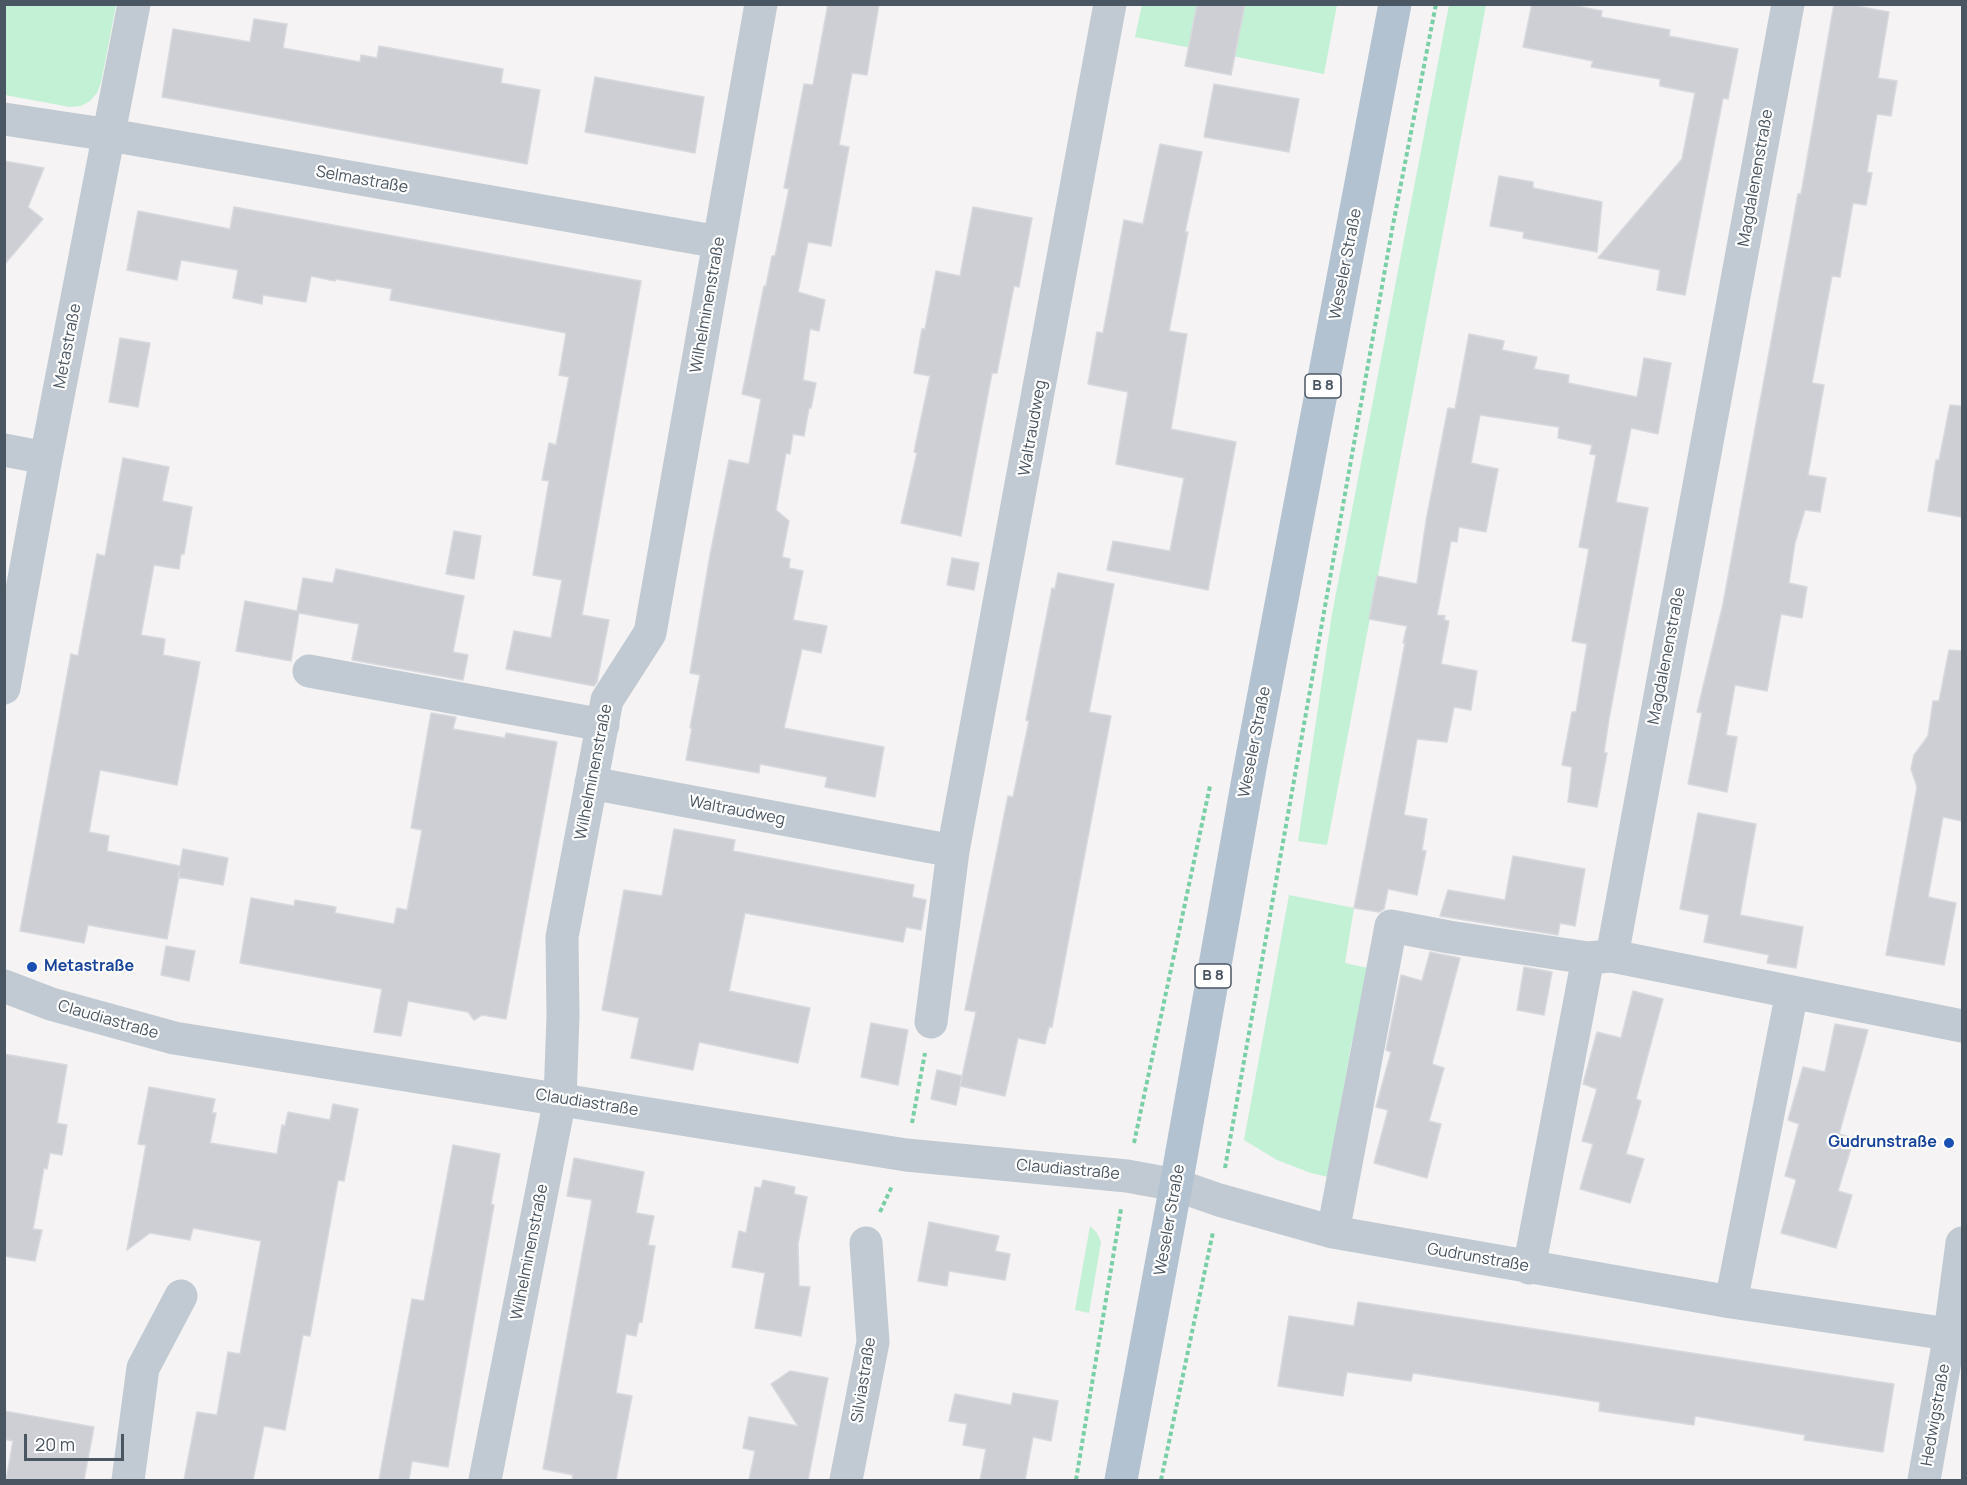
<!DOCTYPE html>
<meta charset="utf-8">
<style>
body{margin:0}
#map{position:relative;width:1967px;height:1485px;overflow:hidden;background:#f5f3f3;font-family:Manrope,sans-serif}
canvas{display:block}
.frame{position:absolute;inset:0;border:6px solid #4a5661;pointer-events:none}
.scale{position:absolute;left:24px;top:1434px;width:100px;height:27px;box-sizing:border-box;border:3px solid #4a5661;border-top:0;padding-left:8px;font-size:18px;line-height:21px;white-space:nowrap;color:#4a5661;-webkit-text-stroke:4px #fff;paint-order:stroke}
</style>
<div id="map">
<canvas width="1967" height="1485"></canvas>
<div class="frame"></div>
<div class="scale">20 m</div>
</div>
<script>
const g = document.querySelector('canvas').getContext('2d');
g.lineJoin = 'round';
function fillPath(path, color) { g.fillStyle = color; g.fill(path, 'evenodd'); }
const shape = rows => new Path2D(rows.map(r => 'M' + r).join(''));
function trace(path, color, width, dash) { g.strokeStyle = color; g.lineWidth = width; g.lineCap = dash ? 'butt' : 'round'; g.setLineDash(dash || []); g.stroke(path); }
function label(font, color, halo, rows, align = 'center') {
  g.font = font + ' Manrope,sans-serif'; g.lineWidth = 4.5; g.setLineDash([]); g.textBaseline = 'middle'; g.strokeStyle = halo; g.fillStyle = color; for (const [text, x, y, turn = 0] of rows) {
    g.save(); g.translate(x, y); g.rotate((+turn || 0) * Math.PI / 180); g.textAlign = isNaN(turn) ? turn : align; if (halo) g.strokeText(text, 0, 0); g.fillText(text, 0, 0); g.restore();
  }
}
const green = shape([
 [4,5,116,5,101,83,97,93,90,101,81,106,70,107,5,95],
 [1142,5,1337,5,1324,74,1135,37],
 [1449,5,1486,5,1327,845,1298,841,1332,614],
 [1289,895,1354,908,1345,963,1372,969,1351,1046,1328,1177,1311,1173,1277,1160,1244,1140],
 [1090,1226,1097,1233,1101,1242,1089,1313,1075,1310]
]);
const building = shape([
 [828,4,879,4,867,75,852,73,839,145,849,147,831,246,808,242,798,292,825,300,819,331,810,329,803,380,816,383,811,408,809,408,804,436,793,434,790,454,786,453,776,510,789,521,782,557,790,559,789,568,803,571,793,620,827,626,821,653,802,649,784,728,884,747,875,797,825,787,827,777,760,764,759,773,686,760,692,728,690,728,700,675,690,673,710,555,729,460,749,464,761,399,742,394,764,286,766,286,772,256,775,256,789,189,784,188,804,84,813,85,828,4],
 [1197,4,1245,4,1231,75,1185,66,1197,4],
 [1532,4,1566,4,1602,11,1601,17,1670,30,1669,36,1738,49,1728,99,1723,98,1685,295,1657,290,1660,270,1598,258,1682,159,1695,93,1660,86,1660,79,1591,67,1593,61,1523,47,1532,4],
 [1834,4,1846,4,1889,12,1878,78,1897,81,1891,116,1877,114,1867,172,1872,173,1866,205,1853,203,1840,277,1832,276,1812,383,1824,385,1808,475,1826,478,1820,512,1805,510,1795,543,1789,583,1807,587,1802,618,1781,614,1767,691,1735,685,1726,735,1737,737,1727,792,1688,784,1702,713,1697,712,1723,604,1798,194,1801,194,1834,4],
 [254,19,287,24,283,48,360,62,361,55,377,58,379,46,503,69,501,83,540,90,527,164,162,97,173,29,250,42,254,19],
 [595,77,704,97,695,153,585,132,595,77],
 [1214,84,1299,99,1289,152,1204,137,1214,84],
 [1160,144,1202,152,1185,232,1188,232,1169,331,1187,334,1171,429,1236,442,1208,590,1107,570,1113,541,1170,551,1184,478,1116,464,1128,392,1088,384,1097,332,1103,333,1124,220,1143,224,1160,144],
 [4,161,44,168,28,207,43,219,4,265,4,161],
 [1499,176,1533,182,1533,188,1602,202,1597,252,1523,238,1524,232,1490,226,1499,176],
 [234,207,641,281,582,615,609,620,597,682,594,686,506,669,514,631,551,638,562,580,533,575,549,481,542,480,549,443,556,445,569,377,559,375,566,333,390,300,392,289,336,279,335,281,311,276,306,302,263,295,262,304,233,298,238,270,181,260,177,280,127,270,138,211,230,229,234,207],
 [973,207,1032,218,1019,287,1014,286,997,373,992,373,961,536,901,523,917,453,914,452,930,376,914,373,922,329,925,329,936,271,960,276,973,207],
 [1469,334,1504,341,1502,350,1537,357,1534,369,1569,375,1568,383,1637,397,1644,358,1671,363,1658,434,1631,428,1616,502,1648,508,1609,719,1604,753,1607,753,1597,807,1568,802,1572,767,1562,765,1572,712,1576,712,1587,644,1572,641,1589,549,1579,547,1596,455,1590,454,1592,445,1558,438,1559,427,1480,415,1471,463,1498,469,1486,532,1459,527,1457,542,1451,541,1437,615,1445,616,1444,620,1449,621,1441,664,1477,671,1471,710,1454,707,1447,742,1417,739,1404,815,1427,819,1422,850,1426,851,1417,895,1388,889,1384,909,1379,912,1354,908,1405,643,1403,643,1407,626,1369,619,1377,576,1417,584,1426,521,1448,408,1455,409,1469,334],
 [120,338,150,343,138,407,109,402,120,338],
 [1950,405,1962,406,1962,517,1928,511,1936,460,1939,460,1950,405],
 [123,458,169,467,162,501,192,507,184,554,181,554,179,569,154,565,141,635,165,639,163,655,200,662,177,785,100,770,89,832,109,836,107,851,180,866,183,849,228,858,223,885,178,877,180,870,167,939,88,925,84,943,20,931,71,654,78,656,97,554,105,556,123,458],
 [454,531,481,536,474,579,446,574,454,531],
 [952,558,979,563,974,590,947,585,952,558],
 [336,569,464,596,453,652,468,655,463,680,352,660,359,624,299,613,291,661,236,651,245,601,297,611,303,578,333,583,336,569],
 [1058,573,1114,584,1089,712,1111,716,1052,1027,1049,1027,1045,1044,1018,1038,1005,1096,960,1086,976,1012,965,1010,1008,796,1013,797,1029,721,1026,720,1052,588,1055,589,1058,573],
 [1949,650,1962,651,1962,821,1943,817,1928,897,1956,903,1944,965,1886,955,1917,787,1911,769,1914,755,1928,736,1933,701,1939,701,1949,650],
 [431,713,456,717,453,729,505,738,506,733,557,742,506,1019,482,1015,474,1020,468,1012,408,1001,401,1036,374,1032,382,989,240,963,251,898,294,906,295,900,336,907,335,913,394,924,397,908,407,910,422,830,411,828,431,713],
 [1698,813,1756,824,1740,915,1803,927,1796,968,1767,963,1769,955,1704,942,1709,915,1680,909,1698,813],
 [674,829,735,840,733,851,914,885,912,897,926,900,921,930,906,927,903,942,745,913,729,991,810,1008,798,1063,699,1042,693,1070,631,1058,639,1018,602,1010,624,890,662,896,674,829],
 [1513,856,1585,869,1575,926,1560,923,1558,935,1440,916,1448,890,1505,900,1513,856],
 [166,946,195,951,189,981,161,975,166,946],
 [1430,952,1460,958,1432,1064,1444,1068,1429,1121,1441,1124,1427,1178,1374,1163,1388,1110,1376,1107,1391,1052,1386,1050,1401,975,1422,981,1430,952],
 [1524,967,1552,972,1544,1015,1517,1010,1524,967],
 [1633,991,1663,999,1636,1099,1641,1101,1626,1154,1644,1159,1630,1203,1580,1189,1593,1144,1582,1141,1597,1089,1583,1084,1597,1032,1621,1038,1633,991],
 [871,1023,908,1030,898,1085,861,1077,871,1023],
 [1835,1024,1868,1030,1839,1134,1854,1138,1838,1191,1852,1195,1836,1248,1781,1233,1796,1181,1795,1179,1785,1176,1799,1124,1788,1120,1803,1067,1825,1072,1835,1024],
 [4,1054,67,1065,57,1123,67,1125,62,1155,50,1153,47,1169,44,1168,33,1229,42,1230,35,1261,4,1256,4,1054],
 [937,1070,962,1076,956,1105,931,1099,937,1070],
 [149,1087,215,1099,212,1113,216,1113,210,1143,277,1154,282,1125,285,1126,288,1112,330,1120,333,1104,358,1109,344,1181,338,1180,310,1336,303,1335,285,1430,264,1426,253,1480,184,1480,197,1412,217,1415,228,1352,240,1354,261,1241,193,1228,190,1240,150,1233,127,1250,146,1145,138,1144,149,1087],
 [453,1145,500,1154,491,1204,494,1205,448,1467,412,1461,409,1480,379,1480,412,1299,424,1301,453,1145],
 [574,1158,644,1172,636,1213,654,1216,648,1245,655,1246,642,1322,639,1322,636,1336,626,1334,616,1393,632,1396,616,1480,572,1480,573,1475,543,1469,592,1200,567,1196,574,1158],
 [763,1180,795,1187,794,1194,807,1197,798,1244,799,1286,810,1287,801,1336,755,1328,765,1273,732,1267,739,1231,746,1233,755,1187,761,1188,763,1180],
 [929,1222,999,1236,995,1251,1010,1254,1005,1280,949,1271,947,1286,918,1281,929,1222],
 [1358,1302,1894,1384,1883,1452,1804,1440,1805,1435,1695,1416,1694,1425,1599,1411,1600,1402,1413,1373,1411,1381,1347,1372,1343,1396,1278,1386,1289,1316,1354,1326,1358,1302],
 [790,1371,828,1378,808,1480,749,1480,755,1451,743,1448,749,1417,798,1426,771,1384,790,1371],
 [1013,1393,1058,1401,1051,1441,1033,1437,1025,1480,980,1480,986,1449,963,1445,967,1424,949,1421,955,1394,1011,1405,1013,1393],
 [4,1411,94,1427,84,1480,6,1480,13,1441,4,1439,4,1411]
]);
const path = shape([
 [912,1123,925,1053],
 [1134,1143,1210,786],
 [1225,1168,1392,230,1436,4],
 [880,1212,892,1186],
 [1076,1480,1121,1209],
 [1161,1480,1213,1232]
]);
const minor = shape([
 [1788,4,1612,956,1962,1026],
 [4,119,110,135,719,242],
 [4,450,46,458],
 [309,671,603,725],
 [4,688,46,458,134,4],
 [591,783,953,851,1110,4],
 [4,986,51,1004,174,1038,906,1155,1127,1176,1176,1185,1219,1200,1333,1232,1731,1302,1962,1336],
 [931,1022,953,851],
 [1333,1232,1391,926,1449,937,1588,958],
 [1529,1268,1588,958,1610,956],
 [1731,1302,1792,992],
 [128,1480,143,1368,181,1296],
 [485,1480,560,1099,563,1016,562,937,607,700,650,633,761,4],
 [846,1480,873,1342,866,1243],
 [1924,1480,1950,1333,1962,1243]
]);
const major = shape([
 [1121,1480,1176,1185,1250,768,1395,4]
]);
const markers = [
 [32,967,6,"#1a4fb4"],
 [1949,1143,6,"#1a4fb4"]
];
const shields = [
 [1323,386,36],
 [1213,976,36]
];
const shieldNames = [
 ["B 8",1323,386],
 ["B 8",1213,976]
];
const streetNames = [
 ["Magdalenenstraße",1756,178,-80],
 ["Selmastraße",362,180,10],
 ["Weseler Straße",1346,264,-79],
 ["Wilhelminenstraße",708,305,-80],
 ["Metastraße",68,346,-79],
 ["Waltraudweg",1033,428,-80],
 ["Magdalenenstraße",1667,656,-79],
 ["Weseler Straße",1255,742,-79],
 ["Wilhelminenstraße",594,772,-79],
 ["Waltraudweg",737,811,11],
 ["Claudiastraße",108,1020,16],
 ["Claudiastraße",587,1103,9],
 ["Claudiastraße",1068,1170,5],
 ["Weseler Straße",1170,1220,-80],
 ["Wilhelminenstraße",530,1252,-79],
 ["Gudrunstraße",1478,1258,10],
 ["Silviastraße",864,1380,-81],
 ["Hedwigstraße",1936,1415,-80]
];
const transitNames = [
 ["Metastraße",44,967],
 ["Gudrunstraße",1937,1143,"right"]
];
fillPath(green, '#c3f1d5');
fillPath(building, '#cdcfd5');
trace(building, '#d7d9de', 1.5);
trace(path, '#7ad0a6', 4, [4.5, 3]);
trace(minor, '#c1cad2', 33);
trace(major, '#b3c2d1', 33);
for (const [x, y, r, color] of markers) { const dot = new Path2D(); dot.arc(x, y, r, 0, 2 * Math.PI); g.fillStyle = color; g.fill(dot); trace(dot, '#fff', 2); }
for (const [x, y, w] of shields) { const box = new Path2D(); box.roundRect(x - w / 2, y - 12, w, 24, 4.5); g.fillStyle = '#fff'; g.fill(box); trace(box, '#4a5661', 1.5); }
label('bold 15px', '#4a5661', null, shieldNames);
label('16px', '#4a5661', '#fff', streetNames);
label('bold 16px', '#164399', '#fff', transitNames, 'left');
</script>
